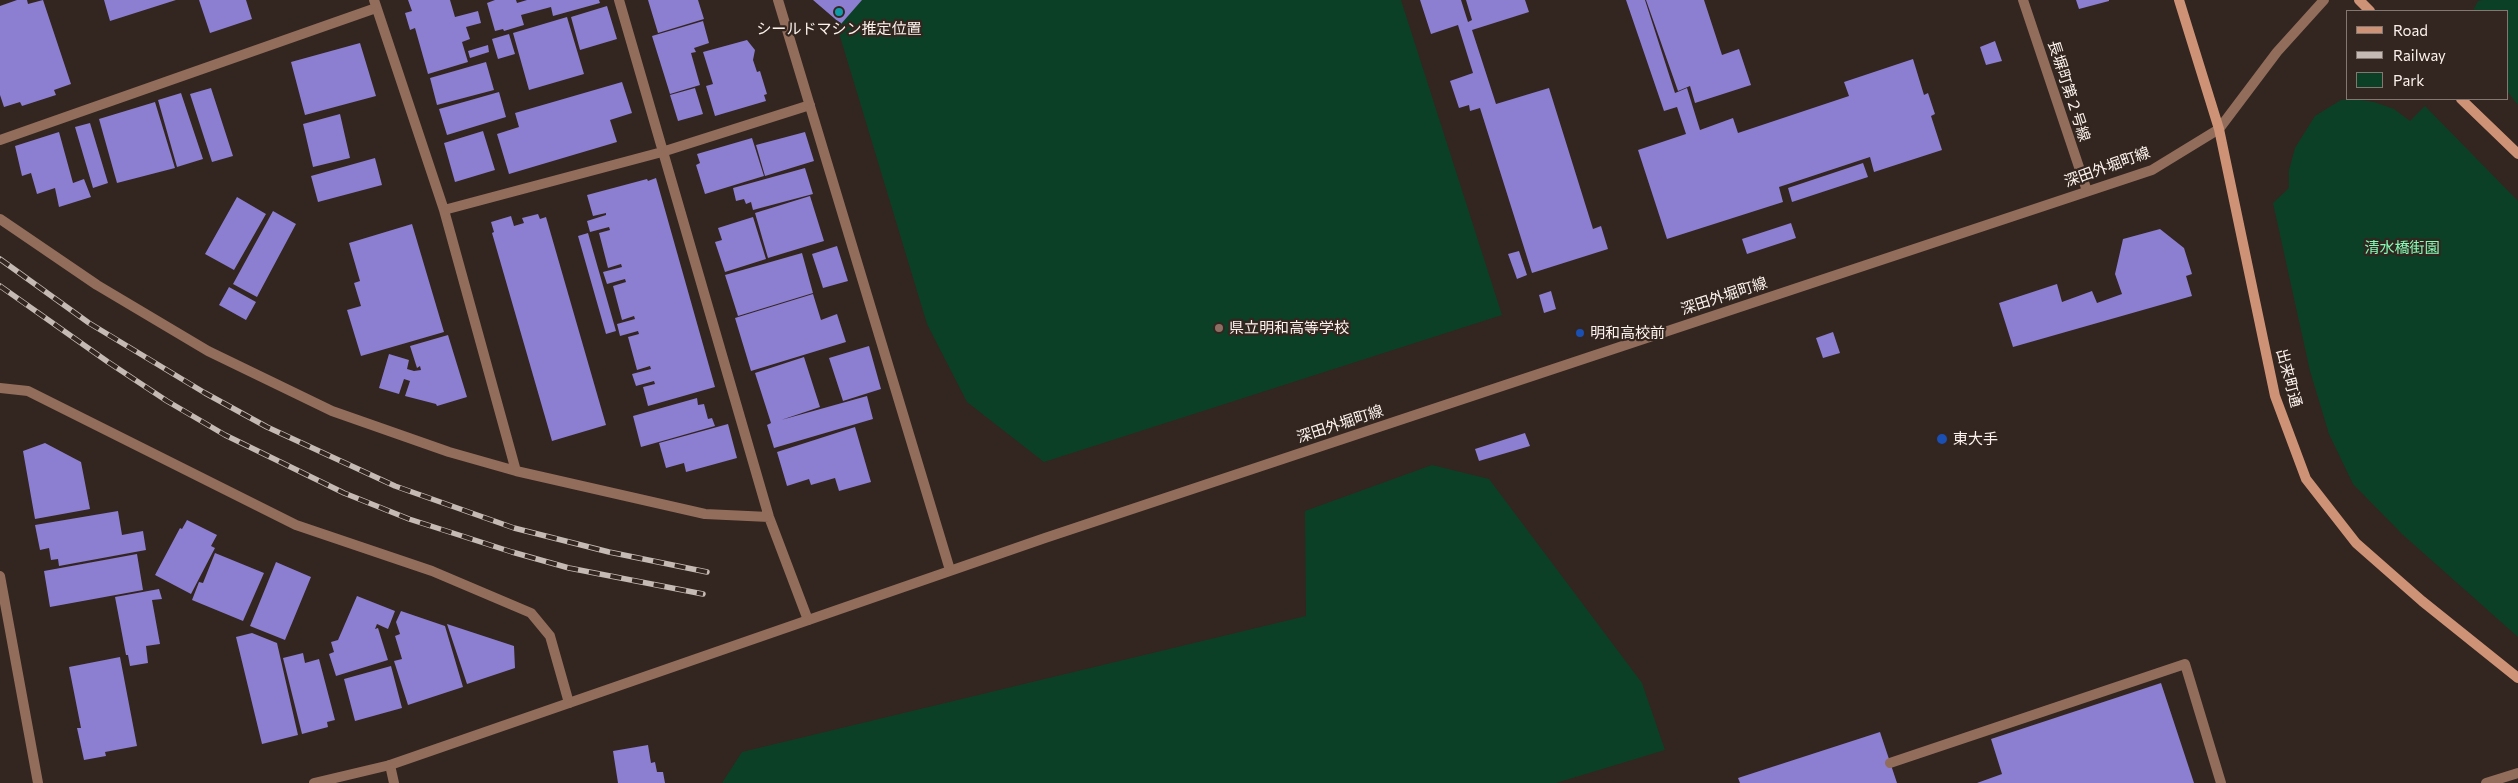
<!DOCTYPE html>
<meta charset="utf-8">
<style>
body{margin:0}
#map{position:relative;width:2518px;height:783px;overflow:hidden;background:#33251f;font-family:Commissioner,sans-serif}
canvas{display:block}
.legend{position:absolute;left:2346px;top:10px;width:162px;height:90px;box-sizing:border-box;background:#33251f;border:1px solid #847772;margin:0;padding:6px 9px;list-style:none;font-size:15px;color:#fdf3ee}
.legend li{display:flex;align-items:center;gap:10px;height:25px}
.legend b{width:25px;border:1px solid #847772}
</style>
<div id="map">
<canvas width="2518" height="783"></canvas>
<ul class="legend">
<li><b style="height:6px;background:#ce9376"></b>Road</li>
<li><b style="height:6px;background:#c5bab4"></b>Railway</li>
<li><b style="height:14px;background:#0c4026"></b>Park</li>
</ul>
</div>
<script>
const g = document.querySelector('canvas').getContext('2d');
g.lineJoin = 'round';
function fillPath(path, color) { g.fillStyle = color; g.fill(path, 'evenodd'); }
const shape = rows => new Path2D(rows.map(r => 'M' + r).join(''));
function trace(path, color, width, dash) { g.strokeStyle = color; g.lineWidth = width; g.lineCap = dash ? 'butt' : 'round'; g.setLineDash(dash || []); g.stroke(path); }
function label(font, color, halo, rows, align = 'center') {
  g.font = font + ' Commissioner,"Noto Sans JP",sans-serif'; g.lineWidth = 4.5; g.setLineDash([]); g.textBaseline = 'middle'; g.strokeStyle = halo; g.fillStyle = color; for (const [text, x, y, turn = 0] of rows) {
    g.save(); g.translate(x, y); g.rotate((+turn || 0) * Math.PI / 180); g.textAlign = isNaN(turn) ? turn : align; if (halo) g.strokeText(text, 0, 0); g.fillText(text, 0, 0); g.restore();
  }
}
const green = shape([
 [829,0,1401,0,1502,315,1044,462,967,402,927,324],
 [2483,0,2518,0,2518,105,2507,91,2507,11,2473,11,2478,1],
 [2354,99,2374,102,2394,109,2410,121,2425,106,2518,201,2518,637,2402,534,2353,484,2329,434,2310,371,2273,203,2289,188,2289,170,2295,148,2315,116,2341,100],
 [1432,465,1489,479,1642,683,1665,750,1556,783,722,783,742,752,1306,616,1305,511]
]);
const building = shape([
 [17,0,27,0,28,4,43,0,71,84,54,90,56,95,22,106,20,102,4,107,0,95,0,6],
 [104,0,176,0,110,21],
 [199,0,246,0,252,19,210,33],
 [408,0,450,0,455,17,478,11,481,23,466,27,470,39,462,42,468,62,428,74,415,28,410,30,405,13,412,11],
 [495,0,516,0,517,3,527,0,599,0,600,3,553,16,551,7,521,15,524,25,504,31,503,29,495,31,487,3],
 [648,0,698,0,704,19,658,33],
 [813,0,862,0,841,24],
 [1420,0,1461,0,1468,22,1472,20,1466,0,1525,0,1529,12,1472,30,1496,104,1549,88,1593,229,1601,226,1608,249,1532,273,1480,108,1470,111,1469,105,1459,108,1450,81,1473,73,1458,25,1431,34],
 [1626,0,1645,0,1675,93,1687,88,1700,130,1733,118,1738,133,1849,96,1844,82,1913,59,1924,95,1928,93,1935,114,1931,116,1942,150,1874,172,1870,157,1779,187,1783,202,1667,239,1638,150,1686,134,1677,107,1664,111],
 [1646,0,1704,0,1722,55,1739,49,1751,85,1695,103,1690,86,1678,91],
 [2076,0,2109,0,2109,1,2079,9],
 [607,6,617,39,580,50,571,17],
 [567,17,584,74,529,90,513,33],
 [703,21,709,43,694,48,696,52,691,53,700,85,670,94,652,36],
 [509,34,515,54,498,59,492,39],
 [747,40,755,50,753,60,757,72,760,71,767,94,764,95,766,101,715,116,706,86,713,84,703,52],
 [1995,41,2002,61,1986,65,1980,47],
 [360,43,376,96,305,115,291,62],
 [488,45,489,52,470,58,468,51],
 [486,62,494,90,437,105,430,78],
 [622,82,632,113,610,120,617,142,509,174,497,134,519,127,515,113],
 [211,88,233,156,212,162,190,94],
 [695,88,703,114,678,121,670,95],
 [499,92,506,117,447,135,439,109],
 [181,93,203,159,177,167,158,100],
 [155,102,175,168,117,183,99,119],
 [340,114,350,158,313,167,303,124],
 [90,123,108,183,93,188,75,127],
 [483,131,495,170,455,182,444,143],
 [59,132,73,183,84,179,91,197,59,207,55,188,37,194,31,173,22,176,15,146],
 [805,132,814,161,765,176,756,145],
 [752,138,764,176,705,194,696,165,700,163,697,154],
 [375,158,382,185,318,202,311,176],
 [1863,163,1868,177,1792,202,1788,188],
 [805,168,813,194,753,210,751,202,746,204,744,199,736,201,733,188],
 [656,178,715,387,648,406,643,387,655,384,654,381,636,386,632,374,651,369,650,366,637,370,628,337,639,334,638,331,620,336,617,324,635,319,634,316,622,320,613,286,626,282,625,279,607,284,603,272,622,267,621,264,608,268,599,233,610,230,609,227,590,232,587,221,606,215,606,213,593,216,587,195,647,179,648,181],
 [810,196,824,241,768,258,755,213],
 [237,197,266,214,234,270,205,254],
 [273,211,296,224,257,297,233,284],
 [538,214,540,219,546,217,606,425,552,441,492,233,494,232,491,222,511,216,514,226,524,223,522,218],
 [753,217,766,259,725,272,715,242,722,240,718,228],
 [1791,223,1796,238,1747,254,1742,239],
 [412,224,444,332,361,356,347,310,361,306,354,283,360,281,349,243],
 [2160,229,2184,248,2192,274,2186,276,2192,296,2013,347,1999,303,2057,284,2062,302,2092,291,2097,303,2122,294,2115,274,2123,239],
 [588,233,616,331,606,334,578,236],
 [837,246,848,281,823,288,812,254],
 [1519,251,1527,275,1517,279,1508,254],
 [802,253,813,293,738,316,725,275],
 [229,287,256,302,246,320,219,305],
 [1551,291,1556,309,1544,313,1539,295],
 [813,294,821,320,837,314,846,342,751,371,735,318],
 [1833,332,1840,353,1823,358,1816,338],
 [448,335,467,397,437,406,436,404,405,396,410,381,404,379,399,394,379,388,389,354,409,360,407,369,414,371,421,370,420,366,417,368,410,346],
 [869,346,881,389,843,401,829,358],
 [804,357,820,407,781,420,867,396,873,419,774,448,767,425,771,423,755,373],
 [697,398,698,405,704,404,708,419,712,418,715,426,641,447,633,416],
 [728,424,737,458,686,472,684,463,666,468,659,443],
 [855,427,871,482,839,491,835,478,811,485,809,479,787,486,777,452],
 [1525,433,1530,446,1479,461,1475,449],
 [45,443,81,462,90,509,35,519,23,451],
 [118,511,122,535,143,531,146,550,59,566,58,559,51,560,49,548,40,550,35,525],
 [187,520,217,535,211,546,215,548,191,594,155,575,180,528,182,529],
 [215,553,264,573,243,621,192,600,199,582,203,583],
 [137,554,143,590,50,607,44,571],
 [276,562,311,577,285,640,250,626],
 [159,589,162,599,152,600,160,644,146,646,148,663,130,666,128,655,126,655,115,597],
 [357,596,395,611,388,629,377,624,375,629,378,628,388,660,336,676,329,654,334,652,331,642,338,640],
 [401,611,445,626,463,687,408,705,394,661,402,659,395,636,400,634,396,622],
 [447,624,514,646,515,668,467,684],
 [252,633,277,643,298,735,262,744,236,637],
 [303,653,305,663,319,659,335,720,327,722,328,727,302,734,283,658],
 [120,657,137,746,105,752,106,756,84,760,77,728,81,728,69,667],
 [391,666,402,708,355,721,344,679],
 [2161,683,2194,783,1977,783,2002,774,1991,739],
 [1880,732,1897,783,1740,783,1738,778],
 [648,745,651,763,655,762,657,772,663,772,665,783,618,783,613,751]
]);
const service = shape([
 [1890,763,2185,664,2221,783],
 [2486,783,2518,773]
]);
const minor = shape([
 [374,0,444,210,516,471],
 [619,0,769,517,808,620],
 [778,0,950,570],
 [2023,0,2087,191],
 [0,140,376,8],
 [444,210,662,152,810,105],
 [0,219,97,285,208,351,332,411,449,452,516,471,705,514,769,517],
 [0,388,28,391,296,525,432,571,531,613,550,636,569,703],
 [390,765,394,783]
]);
const tertiary = shape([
 [0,576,38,783],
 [314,783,390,765,1045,538,2152,170,2219,129,2277,52,2324,0]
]);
const secondary = shape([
 [2179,0,2219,129,2275,396,2306,479,2356,543,2422,601,2518,678],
 [2359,0,2370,11],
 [2461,99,2518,154]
]);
const rail = shape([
 [0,259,89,323,205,393,267,427,395,486,514,528,609,552,707,572],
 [0,286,108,362,167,401,225,435,344,493,409,519,512,552,569,568,703,594]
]);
const markers = [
 [839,12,5,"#0f9aa8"],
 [1219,328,5,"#8d6e63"],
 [1580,333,5,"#1a4fb4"],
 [1942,439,6,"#1a4fb4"]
];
const poiNames = [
 ["シールドマシン推定位置",839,29,"center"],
 ["県立明和高等学校",1229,328],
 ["明和高校前",1590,333],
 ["東大手",1953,439]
];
const streetNames = [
 ["長塀町第２号線",2069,91,72],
 ["深田外堀町線",2107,167,-20],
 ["深田外堀町線",1724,296,-18],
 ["出来町通",2289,378,75],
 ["深田外堀町線",1340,424,-18]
];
const parkNames = [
 ["清水橋街園",2402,248]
];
fillPath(green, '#0c4026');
fillPath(building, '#8c7ed0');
trace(service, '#926d5b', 10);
trace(minor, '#926d5b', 10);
trace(tertiary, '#926d5b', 10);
trace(secondary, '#ce9376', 10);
trace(rail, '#c5bab4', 5.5);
trace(rail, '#33251f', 4, [11]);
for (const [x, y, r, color] of markers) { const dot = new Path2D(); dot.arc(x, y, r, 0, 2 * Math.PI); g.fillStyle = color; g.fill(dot); trace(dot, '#33251f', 2); }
label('15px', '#fdf3ee', '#33251f', poiNames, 'left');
label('15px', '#fdf3ee', '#33251f', streetNames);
label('15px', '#81fdb6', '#33251f', parkNames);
</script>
